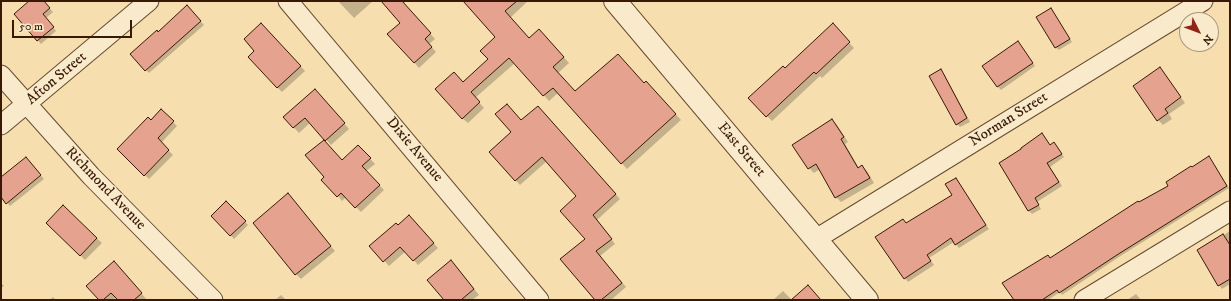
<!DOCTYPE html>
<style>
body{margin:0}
#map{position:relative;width:1231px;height:301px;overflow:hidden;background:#f6deaf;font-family:"IM FELL DW Pica",serif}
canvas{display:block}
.frame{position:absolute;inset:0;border:2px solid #371905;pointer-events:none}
.north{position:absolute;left:1179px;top:12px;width:40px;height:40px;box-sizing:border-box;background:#f9eacb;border:1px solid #ab967c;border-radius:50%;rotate:132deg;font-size:11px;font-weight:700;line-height:16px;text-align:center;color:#371905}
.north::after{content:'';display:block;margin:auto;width:14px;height:18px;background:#8f2418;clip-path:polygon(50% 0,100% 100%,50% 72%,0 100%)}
.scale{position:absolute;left:12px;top:20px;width:120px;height:18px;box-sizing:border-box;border:2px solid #371905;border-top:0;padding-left:5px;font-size:12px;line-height:14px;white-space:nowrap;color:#371905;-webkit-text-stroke:3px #f9eacb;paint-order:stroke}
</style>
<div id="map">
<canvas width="1231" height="301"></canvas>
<div class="frame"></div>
<div class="north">N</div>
<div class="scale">50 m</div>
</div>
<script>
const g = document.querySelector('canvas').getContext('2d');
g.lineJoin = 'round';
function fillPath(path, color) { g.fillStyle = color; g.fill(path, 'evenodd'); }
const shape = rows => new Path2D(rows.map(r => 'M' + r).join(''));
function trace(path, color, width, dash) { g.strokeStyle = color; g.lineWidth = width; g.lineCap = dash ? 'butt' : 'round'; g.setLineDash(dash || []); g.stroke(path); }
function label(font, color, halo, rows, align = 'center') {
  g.font = font + ' "IM FELL DW Pica",serif'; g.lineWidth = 3; g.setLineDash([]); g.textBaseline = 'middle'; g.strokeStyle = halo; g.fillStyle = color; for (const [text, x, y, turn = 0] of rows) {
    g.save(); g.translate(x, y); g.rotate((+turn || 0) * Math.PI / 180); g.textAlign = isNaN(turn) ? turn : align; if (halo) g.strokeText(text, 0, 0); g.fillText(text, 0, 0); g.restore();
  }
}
const shadow = shape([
 [31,1,43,1,53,12,46,18,56,31,41,44,15,14],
 [338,1,373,1,354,18],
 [382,1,406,1,404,3,435,39,429,44,436,52,419,68,389,34,401,23],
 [464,1,528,1,510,18,530,39,545,36,569,63,558,73,575,92,644,84,652,88,681,120,627,169,558,93,549,101,515,63,475,98,484,108,468,123,462,118,463,83,489,60,497,37],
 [1051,9,1072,42,1059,50,1055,47],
 [190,10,204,25,149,73,146,70,158,33],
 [266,29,305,71,282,92,277,87,256,51],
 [837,30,854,48,822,78,820,76,772,121,767,116,785,69],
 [1018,42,1035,66,1001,90,997,86],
 [1160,68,1185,103,1169,114,1172,119,1163,125,1158,120],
 [940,71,944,74,970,122,960,127,957,124],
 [320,95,349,129,331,145,311,122,299,133,284,117],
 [161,110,177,126,161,143,173,155,149,179,118,149],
 [543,112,620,199,597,220,615,244,600,256,626,287,611,300,597,300,578,196,547,161,520,185,490,152,513,133,521,121],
 [832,120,837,125,848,142,845,144,859,168,862,167,867,171,874,183,841,202,836,197,820,169,814,173,809,168,794,145],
 [1042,135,1050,146,1057,147,1064,157,1050,167,1062,186,1037,202,1041,209,1032,214,1029,211,1000,163,1023,149],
 [358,146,375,164,366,171,384,190,361,212,346,197,342,201,338,196,342,161],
 [1211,160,1229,188,1122,255,1062,295,1060,292,1048,300,1015,300,1050,259,1139,203,1170,186,1192,168],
 [29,161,44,179,10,206,1,195,1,178],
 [955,179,989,229,959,248,954,242,929,258,934,265,908,282,905,278,903,220,907,224,953,195],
 [293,200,335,251,301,279,296,274],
 [226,202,248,225,234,239,212,216],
 [63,206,102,243,85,260,47,223],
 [414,221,438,248,418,265,406,251,389,266,371,246,398,227],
 [1230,231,1230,284,1222,289,1219,285,1198,251],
 [456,266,479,295,472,300,445,300],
 [119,267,147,300,119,300,116,297,113,300,100,300],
 [1,283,4,286,1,288],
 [783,291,792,300,773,300],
 [1136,294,1141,300,1127,300],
 [281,295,286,300,275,300],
 [53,297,56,300,49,300]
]);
const building = shape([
 [29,1,44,1,50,8,43,14,54,27,37,41,14,14,29,1],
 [381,1,402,1,431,33,425,39,432,47,414,63,387,34,400,23,381,1],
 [463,1,517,1,505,11,529,38,539,29,564,57,553,67,575,91,618,54,644,83,646,81,676,114,621,164,553,88,543,96,509,58,471,92,480,102,462,119,435,89,454,72,463,82,488,59,480,51,495,37,463,1],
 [187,5,201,21,145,71,130,54,157,30,158,32,187,5],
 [1051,8,1070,39,1055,48,1036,17,1051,8],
 [261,23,301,66,277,88,248,57,254,51,244,39,261,23],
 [833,23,850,42,816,74,814,72,766,117,748,98,783,66,785,68,833,23],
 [1018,41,1033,63,997,87,982,66,1018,41],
 [1160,67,1181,97,1165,109,1168,113,1157,121,1133,86,1160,67],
 [941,69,967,118,956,125,929,76,941,69],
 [315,89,345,123,325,141,305,118,293,128,283,117,315,89],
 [507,104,521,120,538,106,616,194,593,215,612,239,596,251,622,283,601,300,595,300,560,259,585,239,560,211,576,196,542,157,515,181,489,152,511,132,495,114,507,104],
 [161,109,174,121,158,138,169,150,144,176,117,149,148,117,151,120,161,109],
 [832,119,844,137,841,139,858,168,862,165,870,178,835,198,816,164,808,169,792,145,832,119],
 [1042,133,1050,145,1054,142,1062,154,1047,163,1059,182,1035,198,1039,205,1028,211,999,163,1021,149,1021,148,1042,133],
 [324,140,342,160,358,145,371,158,362,166,380,185,355,208,341,193,337,197,321,180,324,177,305,155,324,140],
 [1209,156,1227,186,1120,253,1059,293,1057,290,1042,300,1014,300,1002,283,1048,255,1050,258,1138,201,1139,202,1168,186,1166,182,1191,166,1192,167,1209,156],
 [26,157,41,175,6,204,1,197,1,177,26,157],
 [956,178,986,225,955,245,951,238,927,255,931,261,904,279,875,237,903,219,906,223,952,195,945,184,956,178],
 [288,193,331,246,295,275,253,223,288,193],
 [226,201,246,221,230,236,211,216,226,201],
 [63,205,97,238,80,256,46,223,63,205],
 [409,215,434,243,413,261,400,247,383,262,369,246,396,223,398,225,409,215],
 [1223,234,1230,245,1230,279,1218,286,1197,250,1223,234],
 [451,260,474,289,461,300,444,300,427,280,451,260],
 [114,261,142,293,134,300,118,300,111,293,103,300,99,300,86,286,114,261],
 [808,285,821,300,791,300,808,285]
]);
const minor = shape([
 [288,1,539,300],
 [1,75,91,176,213,300],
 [1,125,149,1],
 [816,239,1203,1],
 [1084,300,1230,211]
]);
const tertiary = shape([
 [615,1,867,300]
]);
const streetNames = [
 ["Afton Street",57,79,-40],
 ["Norman Street",1009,120,-32],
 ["Dixie Avenue",414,150,50],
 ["East Street",741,150,50],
 ["Richmond Avenue",105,189,46]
];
fillPath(shadow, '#0003');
fillPath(building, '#e5a38f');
trace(building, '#371905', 1);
trace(minor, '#674a30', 21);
trace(tertiary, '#674a30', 24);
trace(minor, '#f9eacb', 19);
trace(tertiary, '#f9eacb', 22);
label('15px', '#371905', '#f9eacb', streetNames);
</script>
